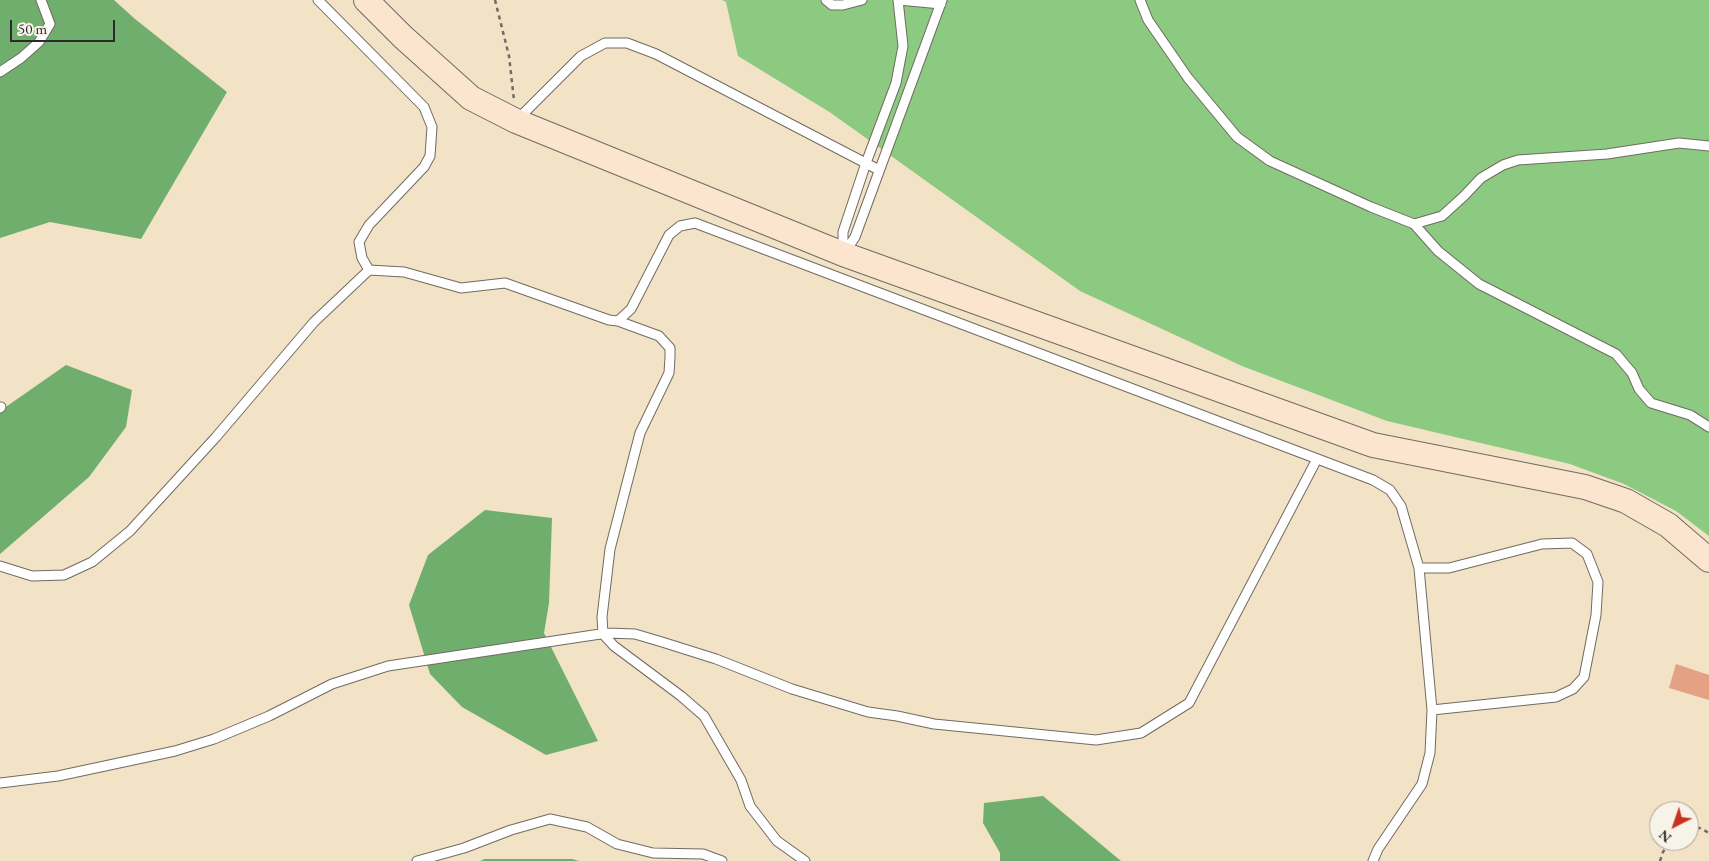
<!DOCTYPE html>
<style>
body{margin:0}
#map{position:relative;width:1709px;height:861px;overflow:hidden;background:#f2e2c6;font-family:"EB Garamond",serif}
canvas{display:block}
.north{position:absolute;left:1649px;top:801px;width:50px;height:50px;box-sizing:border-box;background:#f7f3e8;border:1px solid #a5a39c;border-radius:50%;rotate:221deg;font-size:14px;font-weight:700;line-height:20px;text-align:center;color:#2b2b2b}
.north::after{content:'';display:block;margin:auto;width:18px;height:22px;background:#c8321e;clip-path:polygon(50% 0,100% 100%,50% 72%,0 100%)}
.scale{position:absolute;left:10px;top:20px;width:105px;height:22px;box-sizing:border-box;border:2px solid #2b2b2b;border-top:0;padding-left:6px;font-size:15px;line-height:18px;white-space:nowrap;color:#2b2b2b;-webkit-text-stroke:4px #f7f3e8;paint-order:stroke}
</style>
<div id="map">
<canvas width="1709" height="861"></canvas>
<div class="north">N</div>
<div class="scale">50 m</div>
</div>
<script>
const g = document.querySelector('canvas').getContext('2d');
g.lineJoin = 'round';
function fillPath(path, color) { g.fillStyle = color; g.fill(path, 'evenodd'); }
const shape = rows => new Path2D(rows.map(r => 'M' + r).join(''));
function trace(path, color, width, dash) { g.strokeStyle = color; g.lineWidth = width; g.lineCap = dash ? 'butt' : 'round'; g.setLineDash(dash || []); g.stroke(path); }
const green = shape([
 [722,0,1709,0,1709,536,1676,511,1624,484,1570,464,1387,421,1242,366,1080,291,831,113,738,56,726,2]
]);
const forest = shape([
 [0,0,114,0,135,19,227,92,141,239,50,222,0,238],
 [66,365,132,390,126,427,89,477,0,554,0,411],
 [485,510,552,518,549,603,544,633,598,741,546,755,462,707,430,674,409,605,428,555],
 [1043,796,1121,861,1000,861,1000,853,983,823,984,803],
 [485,859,572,859,579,861,480,861]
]);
const building = shape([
 [1676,664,1709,675,1709,700,1669,688]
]);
const path = shape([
 [495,0,509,56,514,100],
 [1689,829,1700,828,1709,833],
 [1660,861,1663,852,1670,841]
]);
const lane = shape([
 [318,0,424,107,432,127,430,156,424,167,369,225,359,242,362,258,369,270],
 [826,0,832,5,843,5,862,0],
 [899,0,941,4],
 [1140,0,1148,20,1188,78,1237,137,1270,161,1371,207,1414,224,1442,216,1464,196,1481,178,1503,165,1518,160,1607,154,1679,143,1709,146],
 [0,72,21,58,39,42,50,24,41,0],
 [517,120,581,56,605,43,627,43,656,54,879,170],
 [1414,224,1438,251,1479,284,1616,354,1632,373,1639,389,1651,403,1690,415,1709,427],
 [843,252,843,232,866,163,896,83,903,46,898,0],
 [845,252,855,237,942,0],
 [618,321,659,336,670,348,670,357,669,373,640,433,610,549,602,617,603,634,614,646,681,696,704,716,741,780,750,806,777,841,805,861],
 [0,408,1,407],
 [0,566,32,576,64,575,92,562,130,531,216,437,314,322,369,270,404,272,461,288,505,283,609,320,618,321,631,309,669,235,680,226,695,223,1373,480,1390,490,1401,506,1419,568,1432,710,1430,753,1422,784,1378,849,1373,861],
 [1419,568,1449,568,1542,544,1572,543,1587,554,1598,582,1596,615,1584,677,1573,689,1556,697,1432,710],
 [0,783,58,776,175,751,214,739,269,716,332,684,388,666,607,633,635,634,662,642,716,659,792,689,868,712,897,716,934,724,1096,740,1141,733,1189,703,1317,459],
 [417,861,464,848,511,830,550,819,587,827,617,844,653,853,703,854,722,861]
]);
const secondary = shape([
 [366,0,403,37,471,98,516,121,843,254,1373,445,1585,487,1626,501,1668,525,1709,560]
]);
fillPath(green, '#8bca80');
fillPath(forest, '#70ae6e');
fillPath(building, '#e5a184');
trace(lane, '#716b61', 11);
trace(secondary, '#716b61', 26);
trace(path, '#716b61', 2.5, [4, 4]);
trace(lane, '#fff', 9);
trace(secondary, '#fce5cf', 24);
</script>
